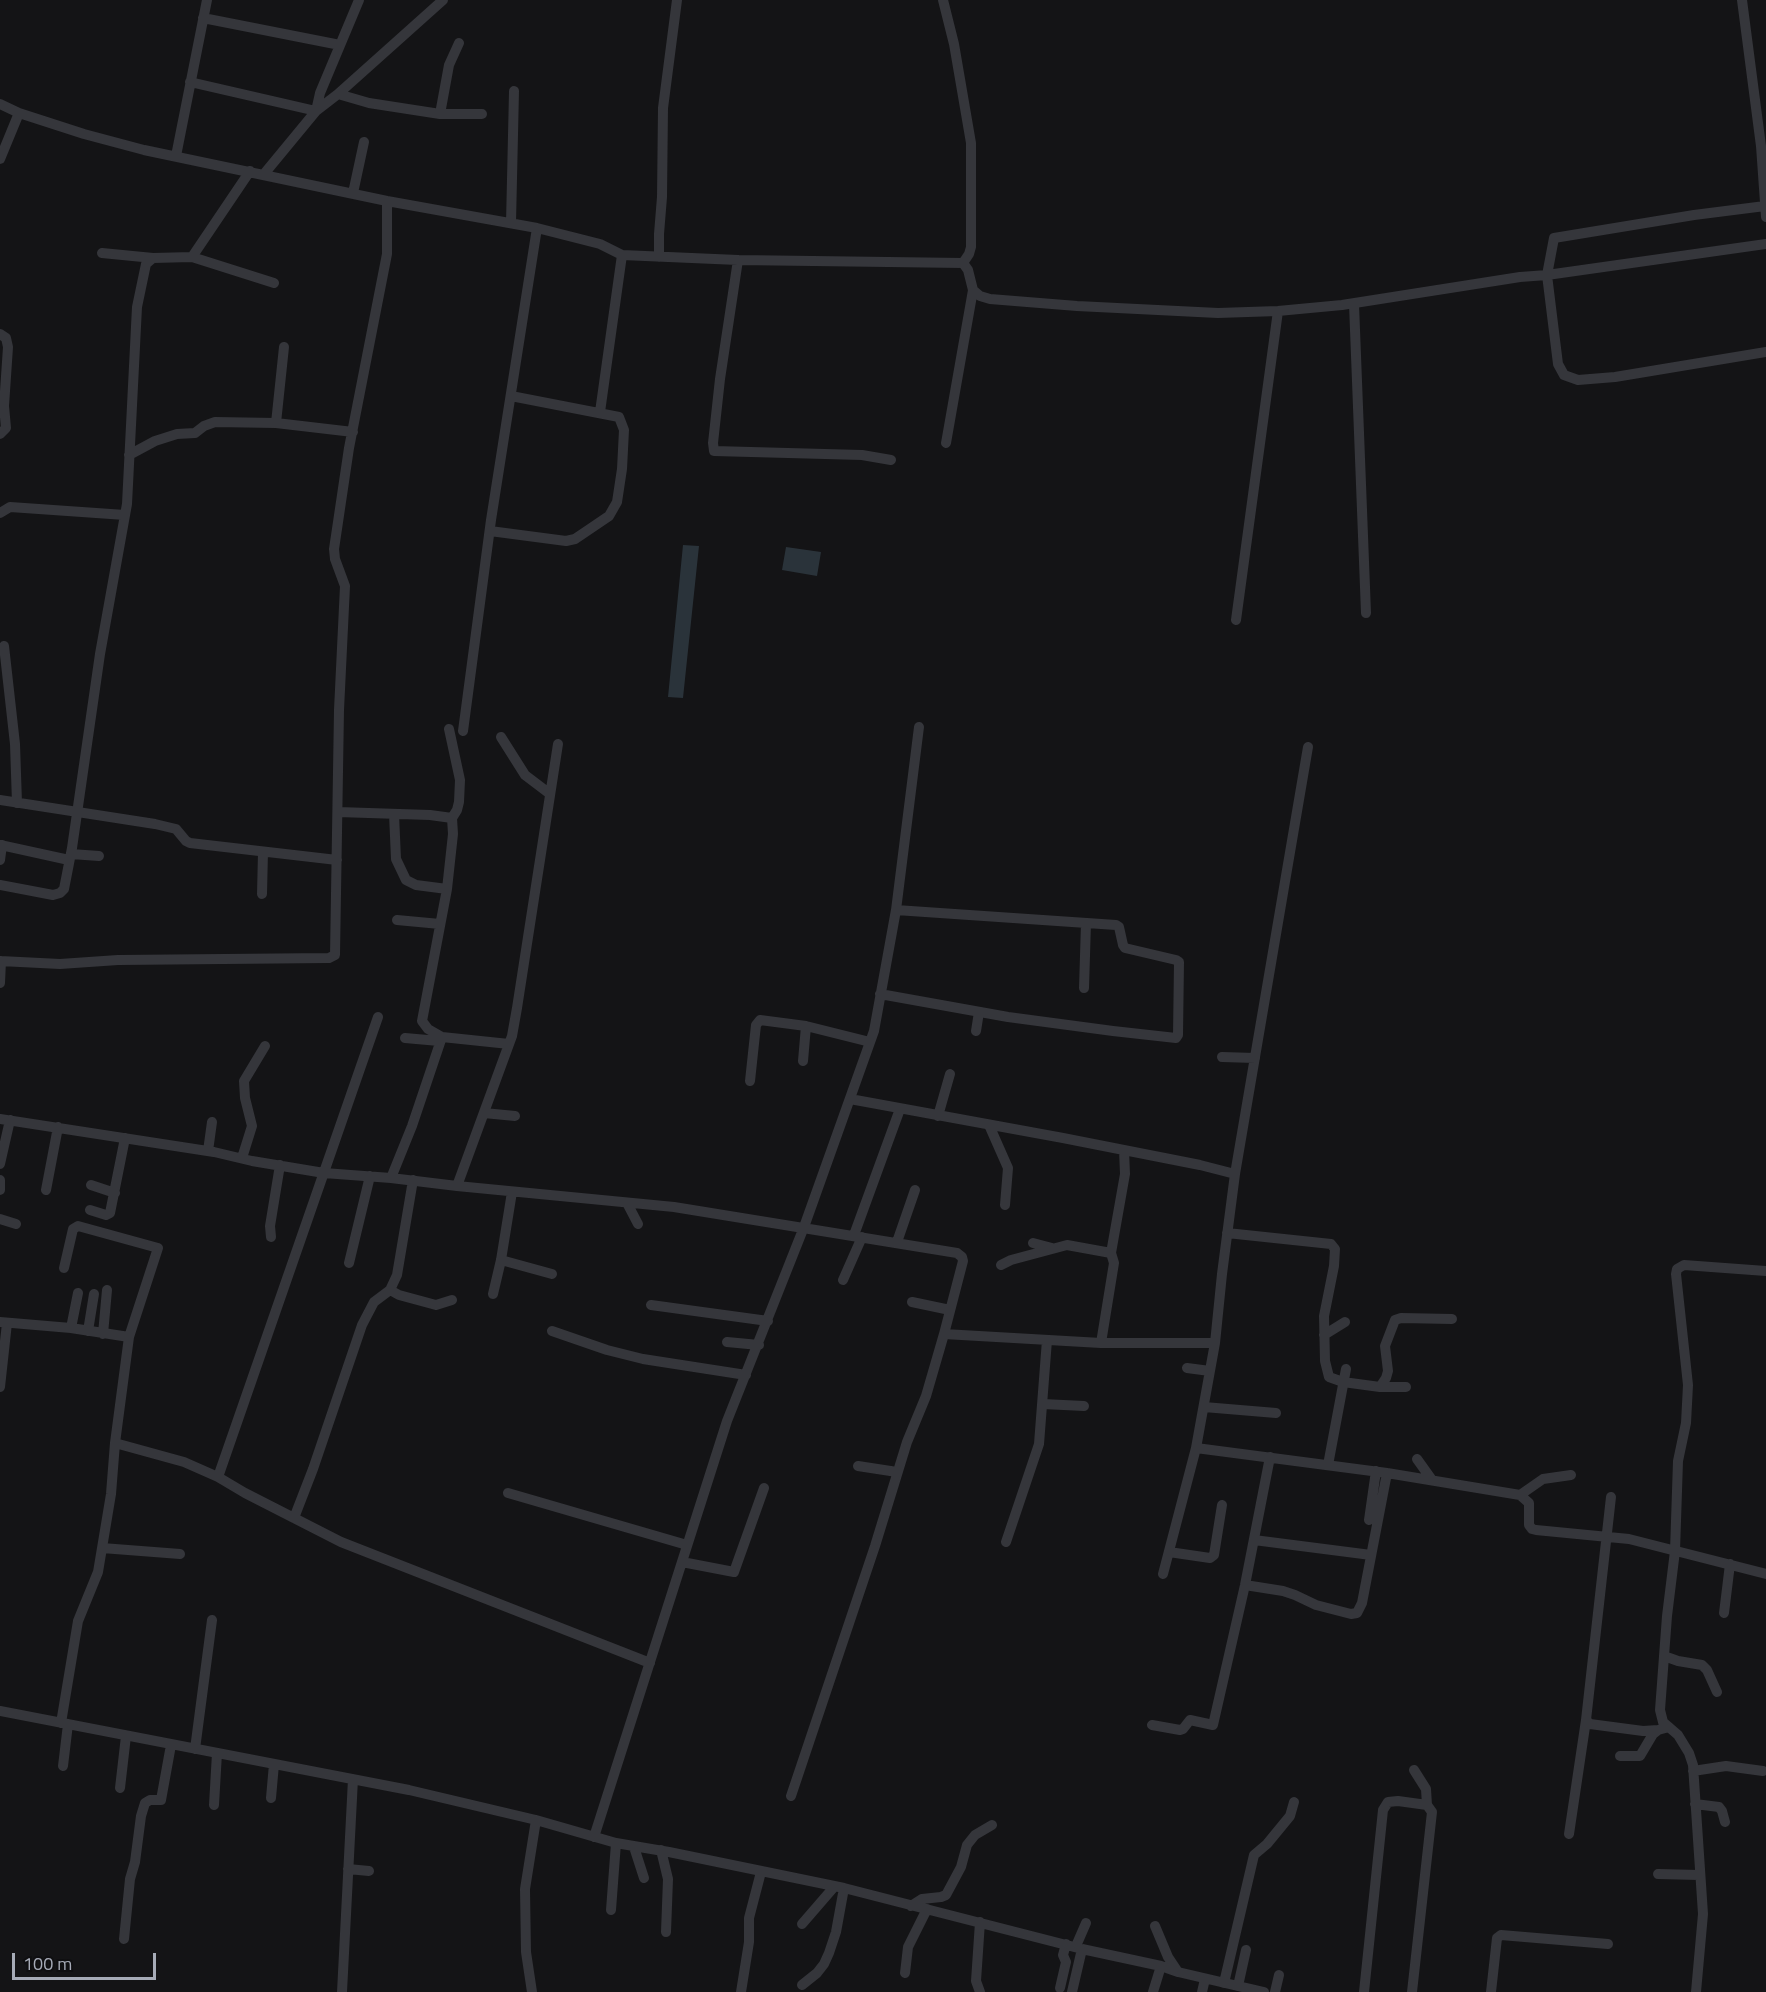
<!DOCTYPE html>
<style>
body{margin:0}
#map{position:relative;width:1766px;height:1992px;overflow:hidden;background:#141416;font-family:"Titillium Web",sans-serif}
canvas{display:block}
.scale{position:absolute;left:12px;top:1953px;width:144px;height:27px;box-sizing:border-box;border:3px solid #a6abb7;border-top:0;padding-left:8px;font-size:18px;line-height:21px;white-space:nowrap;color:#a6abb7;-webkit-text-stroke:4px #0f0f11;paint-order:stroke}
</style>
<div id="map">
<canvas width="1766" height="1992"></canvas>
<div class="scale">100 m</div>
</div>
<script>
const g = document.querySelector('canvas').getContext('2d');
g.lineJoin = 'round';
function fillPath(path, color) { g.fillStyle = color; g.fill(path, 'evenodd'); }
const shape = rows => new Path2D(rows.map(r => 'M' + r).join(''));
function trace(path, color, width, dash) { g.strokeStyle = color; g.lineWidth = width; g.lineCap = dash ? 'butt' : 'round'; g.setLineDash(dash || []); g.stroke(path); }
const water = shape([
 [683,545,699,546,683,698,668,697],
 [786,547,821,552,817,576,782,570]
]);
const minor = shape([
 [943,0,954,44,971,143,971,247,969,254,963,263],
 [1742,0,1761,146,1766,217],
 [203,18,340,45],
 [190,82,316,111,338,94,443,0],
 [338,94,369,103,440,114,482,114],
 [0,104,19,113,84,134,144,150,387,201,537,228,600,244,622,255,738,260,963,263],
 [440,114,449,65,459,43],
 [176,156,207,0],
 [0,159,19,113],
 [264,174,316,111,320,93,359,0],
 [353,193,364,142],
 [1765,206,1694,215,1554,238,1547,275,1766,244],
 [511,223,514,91],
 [102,253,153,258],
 [192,257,250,171],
 [659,257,659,234,662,197,663,108,677,0],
 [738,260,720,379,713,443,714,451,862,455,891,460],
 [963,263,968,270,973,290,980,296,990,299,1077,306,1218,313,1278,311,1342,305,1520,277,1547,275,1558,364,1564,375,1578,380,1615,377,1766,352],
 [1354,304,1366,613],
 [0,334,6,338,8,347,4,406,6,428,0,434],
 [600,412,622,255],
 [276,423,284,347],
 [946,443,973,290],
 [129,455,155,441,177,434,195,433,204,426,215,422,276,423,353,432],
 [0,513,10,507,125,515],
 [490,531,566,541,575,539,609,516,617,502,622,469,624,430,619,417,511,396],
 [1236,620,1278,311],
 [4,646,15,744,17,803],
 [449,729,460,780,459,802,457,810,452,818],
 [463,731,491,520,537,228],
 [501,737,525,775,550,794],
 [0,800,155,824,176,829,186,841,190,843,337,860],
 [338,812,430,815,452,818,453,834,447,889,422,1021,428,1029,442,1037,509,1044],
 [394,814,396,859,406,880,416,885,447,889],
 [0,845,69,860],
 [71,854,99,856],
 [0,860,2,845],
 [0,885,53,895,60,893,64,889,72,848,100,654,127,504,137,307,146,264,153,258,192,257,274,283],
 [262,894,263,852],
 [397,920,440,924],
 [0,961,60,964,118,960,329,958,335,955,339,710,345,586,335,559,334,549,349,448,387,254,387,201],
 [0,983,1,961],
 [1084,988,1086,923],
 [880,994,1008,1017,1113,1031,1176,1038,1178,1035,1179,962,1176,960,1125,948,1123,945,1119,927,1116,925,896,910],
 [976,1031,979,1012],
 [405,1038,439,1041],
 [1222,1057,1255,1058],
 [803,1061,806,1026],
 [750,1081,756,1025,760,1020,806,1026,870,1042],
 [850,1099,1063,1138,1200,1165,1235,1174],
 [484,1113,515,1116],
 [938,1116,950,1074],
 [0,1119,214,1152,252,1161,324,1173,391,1178,457,1186,674,1207,957,1253,962,1257,963,1261,944,1334,1101,1343,1215,1343,1196,1448,1387,1473,1520,1495,1529,1503,1529,1525,1532,1529,1536,1530,1629,1539,1766,1574],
 [989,1125,1008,1168,1005,1205],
 [208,1151,212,1122],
 [242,1158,252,1126,245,1098,244,1081,265,1046],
 [0,1164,10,1120],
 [391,1178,412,1126,442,1037],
 [0,1180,0,1190],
 [91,1185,115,1193],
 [457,1186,512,1036,517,1008,558,744],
 [46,1190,58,1127],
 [627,1203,638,1224],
 [90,1210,106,1215,110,1213,125,1138],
 [0,1219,16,1224],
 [1227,1233,1331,1244,1335,1249,1334,1266,1324,1316,1325,1361,1329,1377,1343,1382,1380,1387,1406,1387],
 [854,1235,900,1109],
 [271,1237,270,1226,280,1165],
 [897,1242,915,1190],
 [1033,1243,1052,1248],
 [501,1260,552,1274],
 [349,1263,370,1176],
 [1001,1265,1011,1260,1067,1245,1111,1253],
 [843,1280,862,1237],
 [390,1290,399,1295,436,1305,452,1300],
 [493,1294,501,1260,512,1192],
 [912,1302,950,1310],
 [651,1305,768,1321],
 [0,1322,71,1328,129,1337],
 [71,1328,78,1293],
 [88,1331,94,1294],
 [552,1331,607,1350,643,1359,746,1375],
 [103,1334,107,1290],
 [1324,1335,1345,1322],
 [727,1342,759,1345],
 [1101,1343,1114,1263,1111,1253,1125,1174,1124,1150],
 [1215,1343,1222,1274,1235,1174,1308,747],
 [1187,1368,1210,1371],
 [0,1387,7,1323],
 [1380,1387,1386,1378,1388,1371,1385,1346,1395,1320,1401,1318,1452,1319],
 [1043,1404,1084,1406],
 [1204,1407,1276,1413],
 [115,1443,184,1462,218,1477,245,1493,341,1542,650,1663],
 [1417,1459,1432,1480],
 [1328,1465,1346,1369],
 [858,1466,897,1472],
 [218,1477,378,1017],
 [508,1493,687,1545],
 [1520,1495,1543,1479,1571,1475],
 [1611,1497,1586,1720,1590,1724,1643,1731,1658,1730,1669,1727],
 [294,1518,313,1469,362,1325,374,1302,390,1290,397,1275,413,1180],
 [1369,1520,1376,1471],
 [1254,1540,1371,1555],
 [1006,1542,1039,1444,1047,1340],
 [102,1548,180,1554],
 [1169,1552,1210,1558,1214,1555,1222,1505],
 [682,1562,734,1572,764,1488],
 [1163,1574,1196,1448],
 [1245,1585,1283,1591,1295,1595,1316,1605,1351,1614,1357,1613,1362,1603,1387,1473],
 [1724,1613,1730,1564],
 [1664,1656,1678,1661,1702,1665,1707,1670,1717,1692],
 [0,1711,409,1790,536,1820,616,1843,669,1852,844,1888,1082,1949,1161,1966,1178,1972,1264,1992],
 [61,1723,78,1621,98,1572,111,1494,115,1443,129,1337,158,1248,78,1226,73,1229,64,1268],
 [1152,1725,1180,1730,1183,1729,1190,1720,1213,1725,1245,1585,1270,1457],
 [195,1749,212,1620],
 [1620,1756,1640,1756,1653,1734,1658,1730],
 [63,1766,68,1724],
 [1414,1770,1426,1789,1427,1805],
 [1693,1771,1726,1766,1763,1771],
 [120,1788,126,1736],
 [791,1796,875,1546,907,1442,926,1396,944,1334],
 [271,1798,274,1764],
 [1695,1804,1719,1807,1722,1811,1725,1822],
 [214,1805,217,1753],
 [1569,1834,1586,1720],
 [594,1837,727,1421,804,1227,874,1031,896,910,919,727],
 [634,1847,644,1878],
 [661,1850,668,1879,666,1932],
 [348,1869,369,1871],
 [1658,1874,1699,1875],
 [911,1906,922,1899,941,1897,946,1895,961,1867,967,1845,975,1835,992,1825],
 [611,1910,616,1843],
 [980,1922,976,1981,980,1992],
 [802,1924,834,1887],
 [1155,1926,1168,1957,1178,1972],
 [124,1939,130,1879,135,1862,141,1816,145,1803,150,1800,161,1800,171,1745],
 [1076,1946,1086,1923],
 [905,1973,908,1947,927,1909],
 [1224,1983,1254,1855,1267,1844,1290,1816,1294,1802],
 [802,1985,817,1973,824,1964,829,1953,836,1932,844,1888],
 [1238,1986,1246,1950],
 [1060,1988,1066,1962,1063,1955,1066,1944],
 [342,1992,353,1779],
 [532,1992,526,1952,525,1889,536,1820],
 [741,1992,749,1942,749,1918,761,1872],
 [1072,1992,1082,1949],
 [1153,1992,1161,1966],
 [1202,1992,1205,1979],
 [1275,1992,1279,1975],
 [1364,1992,1383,1810,1388,1802,1398,1801,1427,1805,1432,1812,1412,1992],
 [1491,1992,1497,1938,1501,1935,1608,1944],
 [1696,1992,1703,1914,1693,1765,1689,1753,1678,1735,1663,1722,1660,1710,1667,1616,1675,1551,1678,1461,1686,1423,1688,1385,1676,1274,1677,1269,1684,1265,1766,1271]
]);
fillPath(water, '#2a333a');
trace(minor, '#35363b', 10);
</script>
